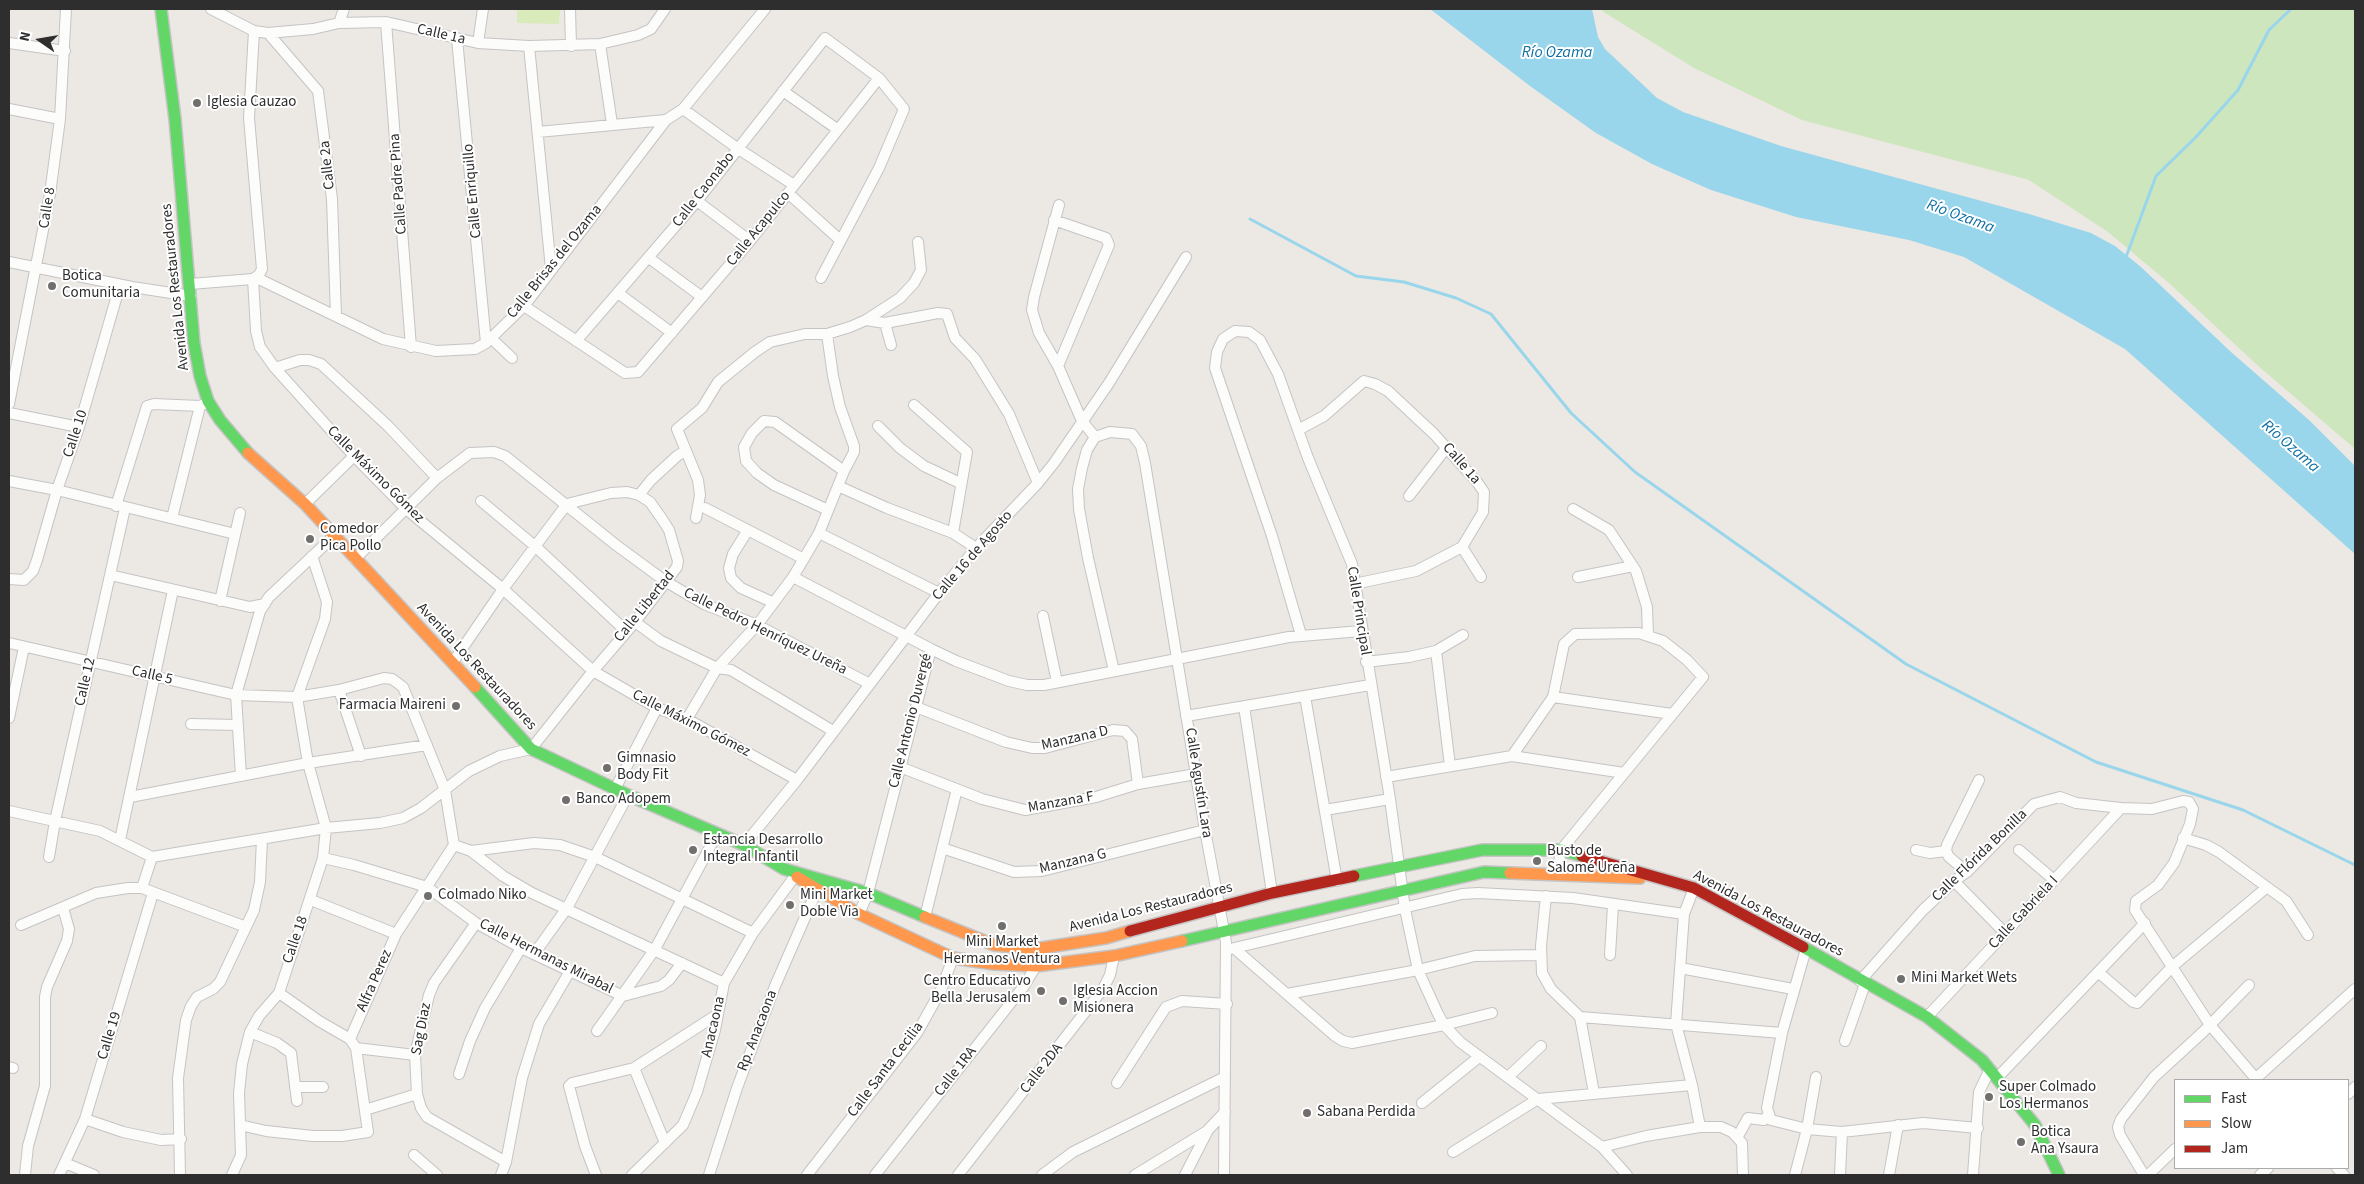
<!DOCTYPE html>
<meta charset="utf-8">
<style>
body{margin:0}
#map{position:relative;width:2364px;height:1184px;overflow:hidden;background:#ece8e4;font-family:"Source Sans 3",sans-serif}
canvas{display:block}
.frame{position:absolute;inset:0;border:10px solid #2e2e2e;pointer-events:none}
.legend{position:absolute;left:2174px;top:1079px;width:175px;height:90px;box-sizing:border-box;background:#fff;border:1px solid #ababab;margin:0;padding:6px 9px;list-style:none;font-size:15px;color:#2e2e2e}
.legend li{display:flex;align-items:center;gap:10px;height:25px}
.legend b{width:25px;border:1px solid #ababab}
.north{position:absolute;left:15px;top:15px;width:50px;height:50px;-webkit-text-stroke:4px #fff;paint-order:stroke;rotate:283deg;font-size:14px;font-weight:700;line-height:20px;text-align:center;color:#2e2e2e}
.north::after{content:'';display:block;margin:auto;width:18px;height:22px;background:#2e2e2e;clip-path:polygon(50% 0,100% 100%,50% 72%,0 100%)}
</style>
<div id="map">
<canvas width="2364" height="1184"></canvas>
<div class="frame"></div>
<ul class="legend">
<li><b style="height:6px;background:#63d668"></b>Fast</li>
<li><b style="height:6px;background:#ff974d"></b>Slow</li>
<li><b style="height:6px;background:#b3261e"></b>Jam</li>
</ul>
<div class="north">N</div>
</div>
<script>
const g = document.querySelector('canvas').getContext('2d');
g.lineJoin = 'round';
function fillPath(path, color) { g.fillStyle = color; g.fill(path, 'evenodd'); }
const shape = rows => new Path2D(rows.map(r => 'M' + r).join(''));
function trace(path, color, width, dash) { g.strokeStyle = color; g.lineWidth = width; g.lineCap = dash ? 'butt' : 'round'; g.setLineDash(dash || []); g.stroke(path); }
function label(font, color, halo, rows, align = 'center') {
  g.font = font + ' "Source Sans 3",sans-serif'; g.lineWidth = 4; g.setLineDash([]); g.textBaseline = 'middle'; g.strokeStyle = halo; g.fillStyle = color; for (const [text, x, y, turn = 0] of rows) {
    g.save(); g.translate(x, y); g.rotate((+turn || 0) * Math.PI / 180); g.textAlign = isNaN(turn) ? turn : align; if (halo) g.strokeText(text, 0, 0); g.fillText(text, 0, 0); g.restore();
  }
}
const green = shape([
 [1603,9,2355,9,2355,449,2256,364,2170,284,2108,232,2029,180,1802,120,1694,68,1602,11]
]);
const pitch = shape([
 [517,9,560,9,559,24,517,23]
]);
const water = shape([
 [1430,9,1592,9,1598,37,1605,49,1657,98,1683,112,1781,146,2029,214,2091,233,2115,246,2141,267,2231,352,2309,420,2355,466,2355,554,2125,349,1964,257,1909,240,1796,217,1711,190,1652,164,1596,133,1530,86]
]);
const stream = shape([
 [1250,219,1356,276,1404,282,1456,298,1491,314,1571,413,1635,472,1906,664,2096,762,2243,810,2355,865],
 [2128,261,2126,257,2156,176,2196,137,2238,90,2269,30,2291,9]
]);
const street = shape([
 [211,9,254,31,268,33,313,29,339,23,386,22,478,43,529,46,600,44,638,35,651,29,665,9],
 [570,9,571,46],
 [386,22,411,347],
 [339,23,344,9],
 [254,31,249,118,262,269,259,275,253,279,256,331,260,347,275,368,354,456,406,509,503,589,593,671,657,708,687,719,797,780],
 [268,33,318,91,332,199,336,316],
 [457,39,486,343],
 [9,43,65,51],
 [478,43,483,9],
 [600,44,612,124],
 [529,46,551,269],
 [783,91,837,129],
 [9,109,60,119],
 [683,109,737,148,794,185],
 [538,132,666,120],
 [788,193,840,240],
 [697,201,750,241],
 [1059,205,1034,297,1032,310,1039,333,1058,366,1082,421,1095,437],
 [1054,220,1106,238,1109,245,1058,366],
 [649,258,702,297],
 [9,262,132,287,191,296],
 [190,284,253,279,261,280,383,339,436,351,475,349,486,343,524,306,666,120,683,109,765,9],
 [618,293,672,333],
 [524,306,625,373,638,372,750,241,879,78],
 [866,320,885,323,938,313,947,314,955,338,975,359,1009,414,1038,483],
 [885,323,891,345],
 [491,338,512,358],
 [576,341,697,201,825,38,879,78,904,109,879,168,821,278],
 [275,368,300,360,309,360,321,364,388,426,437,478],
 [9,404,50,194,60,119,66,9],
 [914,405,967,452,953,533],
 [9,413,79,427],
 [878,426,900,448,924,466,960,483],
 [1298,430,1324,416,1364,381,1375,384,1388,391,1434,434,1477,482,1484,492,1483,512,1462,547,1416,571,1354,584],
 [1095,437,1110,432,1132,434,1141,446,1145,463,1205,830,1226,942,1224,1175],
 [1095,437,1087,450,1082,468,1078,489,1079,509,1088,558,1114,671],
 [9,481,57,490,235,534],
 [838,486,887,508,953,533,976,548],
 [639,495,651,480,677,456,685,451],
 [1409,496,1447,447],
 [481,501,536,547,626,631],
 [305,504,354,456],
 [116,506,147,406,154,404,200,406],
 [705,508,804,559],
 [1573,509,1609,530,1636,571,1647,607,1648,636],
 [828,510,774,485,757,473,746,461,744,447,752,433,764,421,775,422,844,471],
 [172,518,200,406,206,403],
 [696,518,700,495,698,480,677,429,702,408,718,382,755,352,770,342,805,334,827,334,850,327,866,320,900,298,914,283,921,270,918,242],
 [748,530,733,554,729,568,731,578,741,588,772,602],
 [819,533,939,593],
 [1462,547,1481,577],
 [355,559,437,478,470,453,494,452,505,456,616,545,665,581,704,604,757,625,870,684],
 [110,575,250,607,265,604],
 [793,577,931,649,868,893,859,914],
 [1578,577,1633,566],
 [9,579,24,580,33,571,37,560,57,490,79,427,120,285],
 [220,601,240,513],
 [1043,616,1057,682],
 [635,622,661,641,717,668,731,670,833,731],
 [1301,635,1272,536,1215,368,1217,352,1223,339,1235,331,1249,332,1260,340,1278,374,1308,458,1352,564,1390,799,1405,909,1418,970,1438,1014,1444,1025,1460,1042,1602,1147,1627,1175],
 [9,643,236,695,297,697,339,690,361,756],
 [931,649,956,661,1009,681,1027,685,1044,685,1289,637,1361,631],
 [1436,651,1450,766],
 [453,662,503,589,567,504],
 [1366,662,1409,657,1436,651,1463,635],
 [339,690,384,678,392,679,403,687,445,790,454,845],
 [1305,696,1337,881],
 [1553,697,1672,714],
 [1244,706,1272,893],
 [916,707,1006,742,1032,748,1045,748,1113,730,1125,731,1132,739,1138,784],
 [1186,716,1370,685],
 [9,718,24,647],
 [687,719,717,668,757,625,793,577,819,533,844,471,854,452,854,446,840,407,833,376,827,334],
 [191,724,238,725],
 [1512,756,1553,697,1564,644,1575,634,1639,633,1663,641,1687,660,1703,677,1561,850,1557,875],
 [900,767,982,799,1025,810,1096,797,1138,784,1196,774],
 [241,776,236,695,260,611,269,597,334,536],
 [1386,777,1512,756,1624,773],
 [615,789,657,708],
 [130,797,308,763,427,745],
 [1325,810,1390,799],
 [9,811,100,831,152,857,326,828,380,823,403,818,421,808,469,771,500,756,531,749,593,671,635,622,677,567,678,561,669,530,662,519,650,502,639,495,627,492,611,493,567,504],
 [2183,838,2206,845,2219,852,2286,901,2308,935],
 [120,840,173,590],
 [454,845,471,851,534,843,560,845,595,857,753,933],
 [744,845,797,780,939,593,976,548,1038,483,1054,463,1109,383,1186,257],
 [942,848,1014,872,1042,871,1205,830],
 [1916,850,1930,853,1946,851],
 [2019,850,2054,880],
 [471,851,503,876,532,893,724,983],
 [49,857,55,821,125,508],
 [323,858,354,865,427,887,476,923,521,948,623,996,661,986,669,980,682,963],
 [1967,872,1949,857,1946,851,1947,845,1979,780],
 [1954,881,2005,933],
 [142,888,152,857],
 [1694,888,1684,914,1676,1024,1692,1085,1700,1127],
 [1546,896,1541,946,1542,973,1551,989,1580,1017,1594,1093],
 [311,900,396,934],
 [925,917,957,789],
 [476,923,434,983,429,995,415,1055,417,1094,421,1108,427,1117,506,1162],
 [21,925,96,893,128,888,142,888,246,927],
 [1235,949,1335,1036,1343,1041,1352,1043,1444,1025,1492,1013],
 [1806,949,1782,1033,1767,1108,1771,1120,1807,1129,1842,1132,1923,1123,1978,1128],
 [1226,950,1462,894,1478,893,1573,898,1684,914],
 [534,954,567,908,628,795],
 [1610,955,1613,905],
 [1680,968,1793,989],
 [2098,972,2133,1002,2137,1003,2173,966,2266,888],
 [1860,981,1923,910,1954,881,1967,872,2034,804,2060,797,2076,803,2121,808,2152,809,2183,801,2189,802,2193,809,2190,824,2174,863,2158,885,2136,901,2135,910,2210,1025,2257,1080],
 [1287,994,1418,970,1475,956,1541,955],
 [1580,1017,1782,1033],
 [1927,1017,2121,808],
 [597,1031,655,949,717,834],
 [250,1032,277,1043,291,1053,297,1101],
 [350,1039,396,934,454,845],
 [1845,1041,1865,984],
 [356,1048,415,1055],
 [9,1067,13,1068],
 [634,1068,665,1143],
 [459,1074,470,1041,485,1008,521,948],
 [1508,1077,1541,1046],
 [1997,1078,2145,923],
 [2254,1080,2355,989],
 [1117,1083,1166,1007,1182,1001,1227,1004],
 [295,1087,323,1087],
 [2348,1094,2355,1087],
 [1422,1103,1479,1057],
 [365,1110,417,1094],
 [85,1119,123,1132,161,1140,181,1139],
 [240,1125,266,1131,313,1136,342,1136,368,1132,356,1048,350,1039,319,1021,279,993],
 [1738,1136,1748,1118,1764,1120,1768,1115],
 [1602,1147,1646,1136,1700,1127,1721,1127,1732,1132,1742,1143,1743,1175],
 [1453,1152,1538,1099,1692,1085],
 [414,1155,437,1175],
 [65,1163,94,1175],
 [2337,1168,2344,1175],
 [25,1175,28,1146,45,1086,45,997,47,987,67,941,69,929,63,908],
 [59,1175,85,1119,153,893],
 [180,1175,178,1078,186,1020,191,1006,197,997,213,989,220,982,254,910,260,882,262,839],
 [232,1175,241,1155,239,1093,242,1064,250,1032,259,1016,279,993,323,858,326,828,308,763,297,697,325,619,327,602,312,556],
 [501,1175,506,1162,522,1078,539,1024,570,971],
 [596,1175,585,1146,569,1086,572,1083,634,1068,718,1014],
 [632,1175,683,1125,697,1092,715,1030,724,983,753,933,795,876],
 [709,1175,737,1088,775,986,817,890],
 [807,1175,917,1033,941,990,953,958],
 [875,1175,1024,986,1036,966],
 [958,1175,1103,989,1110,975,1114,956],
 [1042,1175,1073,1152,1225,1077],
 [1135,1175,1207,1131,1225,1112],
 [1185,1175,1207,1132],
 [1795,1175,1807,1129,1816,1077],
 [1840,1175,1842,1132],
 [1889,1175,1898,1125],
 [1973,1175,1979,1092,1990,1069],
 [2144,1175,2120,1135,2118,1127,2121,1119,2154,1077,2203,1032,2249,985],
 [2148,1175,2175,1149],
 [2260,1175,2268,1168]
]);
const fast = shape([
 [161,9,175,119,194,343,200,376,208,401,220,420,248,453],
 [475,687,531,749,628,795,744,845,784,869,868,893,925,917],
 [1354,876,1482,850,1561,850,1582,856],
 [1182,941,1484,872,1510,873],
 [1803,947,1927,1017,1982,1060,2035,1125,2059,1175]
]);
const slow = shape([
 [248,453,305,504,475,687],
 [1510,873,1640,878],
 [797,877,859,914,953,958,994,964,1036,966,1114,956,1182,941],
 [925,917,994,945,1035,949,1106,938,1130,931]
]);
const jam = shape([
 [1582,856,1694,888,1803,947],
 [1130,931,1272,893,1354,876]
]);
const markers = [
 [197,103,5,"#706f6e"],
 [52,286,5,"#706f6e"],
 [310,539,5,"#706f6e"],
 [456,706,5,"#706f6e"],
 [607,768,5,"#706f6e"],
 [566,800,5,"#706f6e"],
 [693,850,5,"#706f6e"],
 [1537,861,5,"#706f6e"],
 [428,896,5,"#706f6e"],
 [790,905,5,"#706f6e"],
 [1002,926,5,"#706f6e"],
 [1901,979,5,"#706f6e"],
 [1041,991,5,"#706f6e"],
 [1063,1001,5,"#706f6e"],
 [1989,1097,5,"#706f6e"],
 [1307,1113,5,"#706f6e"],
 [2021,1142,5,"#706f6e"]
];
const streetNames = [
 ["Calle 1a",441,35,13],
 ["Calle 2a",328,165,-96],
 ["Calle Padre Pina",399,184,-94],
 ["Calle Caonabo",704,190,-52],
 ["Calle Enriquillo",473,191,-95],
 ["Calle 8",48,208,-81],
 ["Calle Acapulco",759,229,-51],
 ["Calle Brisas del Ozama",555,262,-51],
 ["Avenida Los Restauradores",176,287,-96],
 ["Calle 10",76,434,-72],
 ["Calle 1a",1461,464,49],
 ["Calle Máximo Gómez",375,475,45],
 ["Calle 16 de Agosto",973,556,-49],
 ["Calle Libertad",645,607,-51],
 ["Calle Principal",1358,611,81],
 ["Calle Pedro Henríquez Ureña",765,632,26],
 ["Avenida Los Restauradores",476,667,47],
 ["Calle 5",152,676,13],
 ["Calle 12",86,682,-77],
 ["Calle Antonio Duvergé",911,721,-76],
 ["Calle Máximo Gómez",691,724,27],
 ["Manzana D",1075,739,-13],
 ["Calle Agustín Lara",1198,783,81],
 ["Manzana F",1061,803,-10],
 ["Calle Flórida Bonilla",1980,856,-44],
 ["Manzana G",1073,862,-13],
 ["Avenida Los Restauradores",1151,908,-14],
 ["Calle Gabriela I",2024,913,-47],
 ["Avenida Los Restauradores",1768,914,28],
 ["Calle 18",296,940,-71],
 ["Calle Hermanas Mirabal",546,957,27],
 ["Alfra Perez",375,981,-66],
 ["Anacaona",714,1027,-77],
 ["Sag Diaz",422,1029,-79],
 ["Rp. Anacaona",758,1031,-69],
 ["Calle 19",110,1036,-73],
 ["Calle 2DA",1042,1069,-52],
 ["Calle Santa Cecilia",886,1070,-53],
 ["Calle 1RA",956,1072,-52]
];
const poiNames = [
 ["Iglesia Cauzao",207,103],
 ["Botica",62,277],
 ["Comunitaria",62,294],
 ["Comedor",320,530],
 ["Pica Pollo",320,547],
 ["Farmacia Maireni",446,706,"right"],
 ["Gimnasio",617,759],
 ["Body Fit",617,776],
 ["Banco Adopem",576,800],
 ["Estancia Desarrollo",703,841],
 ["Integral Infantil",703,858],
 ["Busto de",1547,852],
 ["Salomé Ureña",1547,869],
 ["Colmado Niko",438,896],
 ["Mini Market",800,896],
 ["Doble Via",800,913],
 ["Mini Market",1002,943,"center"],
 ["Hermanos Ventura",1002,960,"center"],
 ["Mini Market Wets",1911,979],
 ["Centro Educativo",1031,982,"right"],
 ["Bella Jerusalem",1031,999,"right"],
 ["Iglesia Accion",1073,992],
 ["Misionera",1073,1009],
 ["Super Colmado",1999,1088],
 ["Los Hermanos",1999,1105],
 ["Sabana Perdida",1317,1113],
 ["Botica",2031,1133],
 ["Ana Ysaura",2031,1150]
];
const waterNames = [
 ["Río Ozama",1557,53],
 ["Río Ozama",1960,217,20],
 ["Río Ozama",2290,447,41]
];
fillPath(green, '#cee6be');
fillPath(pitch, '#d9eabb');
fillPath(water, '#99d6ec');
trace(stream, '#99d6ec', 3);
trace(street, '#c5c4c5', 12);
trace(fast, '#c5c4c5', 14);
trace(slow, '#c5c4c5', 14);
trace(jam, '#c5c4c5', 14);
trace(street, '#fcfcfb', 10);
trace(fast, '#63d668', 11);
trace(slow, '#ff974d', 11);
trace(jam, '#b3261e', 11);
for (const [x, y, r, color] of markers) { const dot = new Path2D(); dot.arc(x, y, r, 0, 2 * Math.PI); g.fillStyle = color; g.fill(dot); trace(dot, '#fff', 2); }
label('15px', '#2e2e2e', '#fff', streetNames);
label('15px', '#2e2e2e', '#fff', poiNames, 'left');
label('italic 16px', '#0d6fa3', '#fff', waterNames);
</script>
